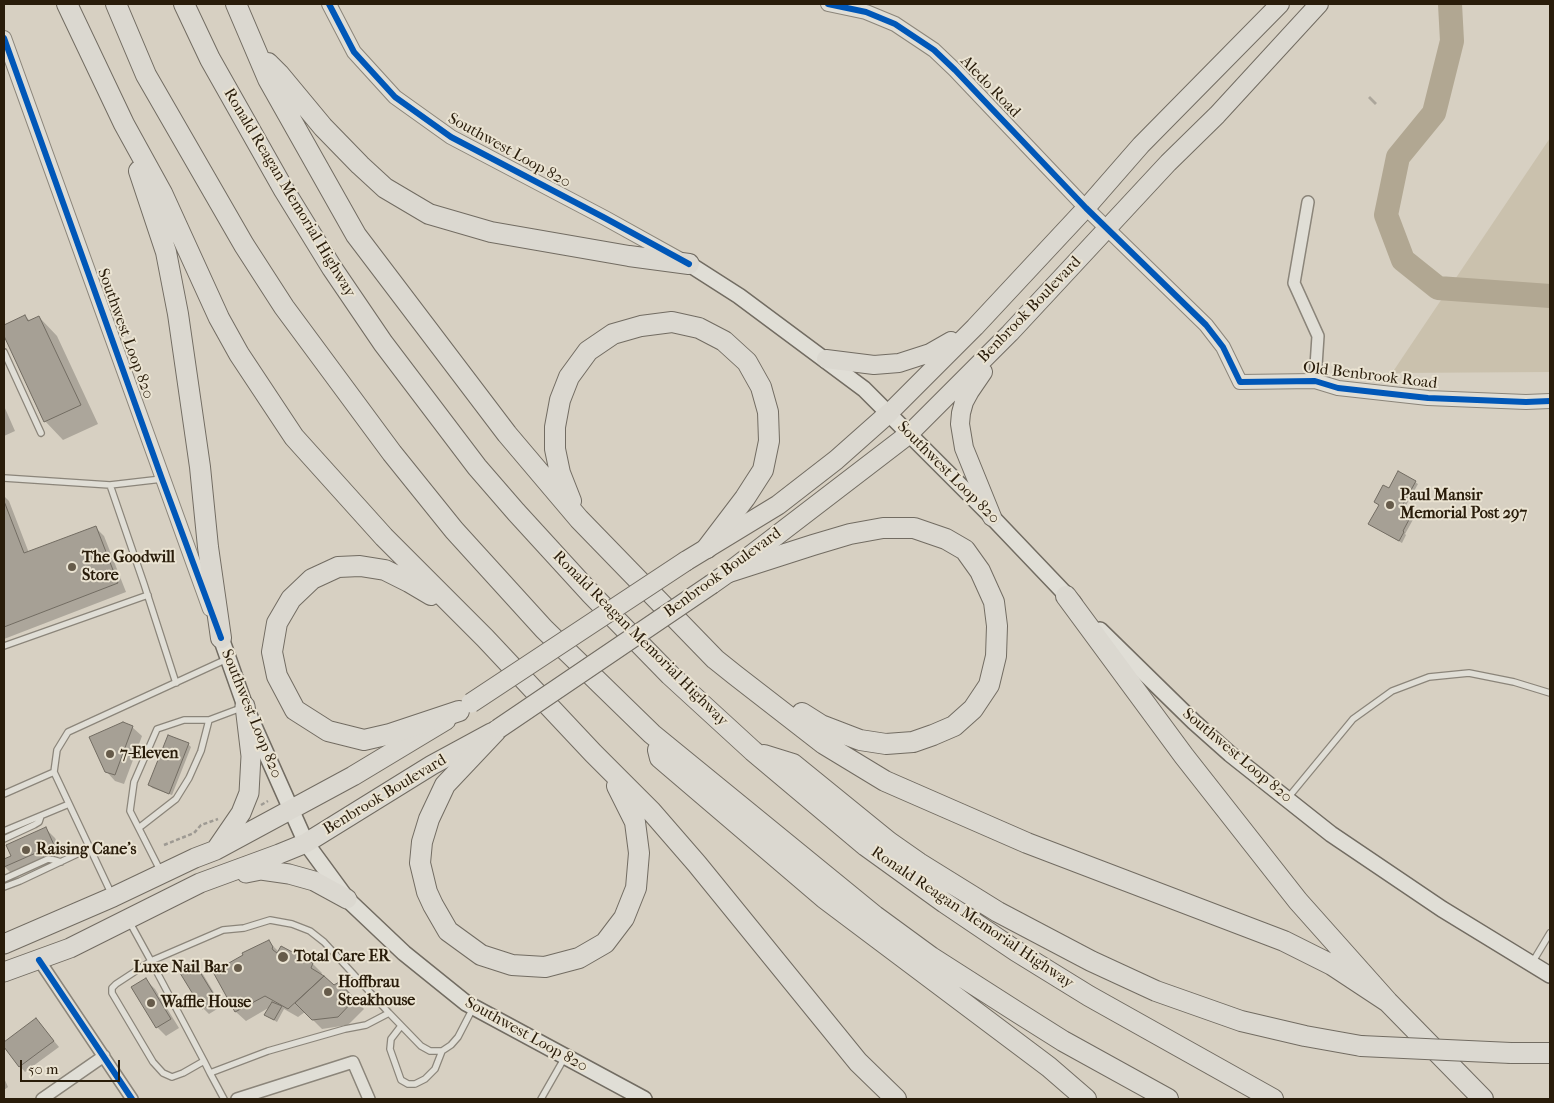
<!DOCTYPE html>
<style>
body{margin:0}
#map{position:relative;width:1554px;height:1103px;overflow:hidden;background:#d7d0c2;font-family:"IM FELL French Canon",serif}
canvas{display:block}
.frame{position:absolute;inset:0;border:5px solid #291c0a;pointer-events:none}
.scale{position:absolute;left:20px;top:1060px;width:100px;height:22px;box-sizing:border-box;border:2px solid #291c0a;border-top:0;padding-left:6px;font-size:15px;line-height:18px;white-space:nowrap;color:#291c0a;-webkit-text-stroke:4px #eae3d2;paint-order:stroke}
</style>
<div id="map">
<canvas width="1554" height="1103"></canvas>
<div class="frame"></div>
<div class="scale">50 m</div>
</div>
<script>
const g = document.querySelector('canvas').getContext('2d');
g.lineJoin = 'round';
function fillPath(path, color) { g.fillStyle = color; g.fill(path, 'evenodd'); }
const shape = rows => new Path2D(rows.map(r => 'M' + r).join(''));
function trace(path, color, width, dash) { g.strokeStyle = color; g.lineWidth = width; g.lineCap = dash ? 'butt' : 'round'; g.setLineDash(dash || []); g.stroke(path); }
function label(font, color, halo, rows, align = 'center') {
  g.font = font + ' "IM FELL French Canon",serif'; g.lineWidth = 4; g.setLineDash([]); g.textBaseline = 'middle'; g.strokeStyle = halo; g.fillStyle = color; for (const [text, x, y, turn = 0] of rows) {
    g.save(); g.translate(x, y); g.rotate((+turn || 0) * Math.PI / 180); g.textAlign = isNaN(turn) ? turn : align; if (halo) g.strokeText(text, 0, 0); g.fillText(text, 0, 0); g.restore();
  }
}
const green = shape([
 [1550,138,1550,372,1392,373]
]);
const shadow = shape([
 [1370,96,1377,103,1375,105,1368,98],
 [25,316,30,321,39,317,57,336,98,424,63,440,45,421,4,333,4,326],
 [4,406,15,431,4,436],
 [1415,482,1418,484,1404,509,1415,516,1405,534,1406,535,1402,543,1372,526,1389,489],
 [4,496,9,501,29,553,95,527,104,536,126,592,4,639],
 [132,727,142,736,124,784,115,781,106,771],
 [188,744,191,747,172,795,152,788,150,785],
 [46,829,55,838,63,854,14,876,5,867,4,860,13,856],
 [269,942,279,952,281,947,313,964,322,973,321,975,333,987,348,992,364,1009,348,1025,322,1029,305,1012,298,1017,284,1009,277,1022,268,1017,270,1007,246,1021,236,1012,215,972],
 [195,965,201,971,222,1006,209,1014,203,1008],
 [145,979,155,989,179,1028,166,1036,157,1027],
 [36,1019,59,1047,25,1072,20,1066,4,1043],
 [4,1078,8,1087,4,1090]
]);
const river = shape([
 [1450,4,1452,41,1434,113,1398,157,1386,215,1403,260,1438,288,1550,296]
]);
const building = shape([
 [25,315,28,321,39,316,81,405,44,422,4,336,4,325,25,315],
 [1398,471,1416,481,1402,506,1413,512,1403,531,1404,532,1399,541,1368,524,1379,505,1374,502,1383,485,1389,488,1398,471],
 [4,501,24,553,96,526,118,583,4,627,4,501],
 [123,722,133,726,115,775,105,772,89,737,123,722],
 [168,735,189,743,169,794,148,785,168,735],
 [46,827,54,845,4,867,4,859,11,856,6,845,46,827],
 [269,940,273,947,272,948,273,950,277,953,281,946,313,963,311,968,324,976,288,1009,265,996,235,1012,213,972,243,955,242,953,269,940],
 [195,964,217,1000,202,1009,180,973,195,964],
 [324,976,334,985,339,982,355,999,338,1017,312,1020,295,1003,324,976],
 [146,978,171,1019,156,1028,131,987,146,978],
 [272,1002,282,1006,274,1020,264,1015,272,1002],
 [36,1018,54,1041,19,1067,4,1047,4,1042,36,1018]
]);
const path = shape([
 [261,805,268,801],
 [164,845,194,833,201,825,218,819]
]);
const service = shape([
 [4,352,41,433],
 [4,478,110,485,162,479],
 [110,485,144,584,176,683],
 [4,646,148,595],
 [54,772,112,895],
 [4,794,54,772,57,750,68,732,227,659],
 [1287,799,1353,719,1392,691,1429,677,1469,673,1514,682,1550,693],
 [140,827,176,799,189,778,201,751,209,720],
 [4,831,69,804],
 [4,839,34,825,39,822,41,816],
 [161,872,130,811,134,782,157,729,184,720,209,720,241,708],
 [4,879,48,859,54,860,61,862],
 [4,887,20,881,90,848],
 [129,921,151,961,223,930,244,928,270,920,292,924,310,931,324,942,389,1013,421,1046,430,1051,442,1051,451,1045,458,1037,473,1008],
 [1532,963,1550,933],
 [401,1026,391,1039,390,1049,401,1080,408,1084,415,1084,425,1079,435,1069,442,1051],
 [204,1061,183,1073,172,1077,163,1073,153,1062,112,993,112,988,116,984,151,961,204,1061,210,1073,224,1099],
 [210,1073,268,1051,345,1029,366,1025,389,1013],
 [541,1099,565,1057]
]);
const minor = shape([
 [1308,202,1294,283,1318,336,1315,381],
 [39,960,132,1099],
 [42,1099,104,1056],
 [237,1099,353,1062,369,1099]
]);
const tertiary = shape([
 [329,4,354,52,395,97,451,137,605,218,679,259],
 [828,4,866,12,895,24,934,50,955,70,1086,208,1206,325,1223,347,1240,382,1315,381,1338,388,1428,398,1526,402,1550,401],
 [4,38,210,609]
]);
const secondary = shape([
 [689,264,739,296,864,389,992,517,1074,603],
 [1100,630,1194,722,1230,754,1331,834,1442,909,1550,975],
 [221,638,245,706,306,843,347,899,404,953,466,1003,644,1099]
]);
const primary = shape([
 [826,359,874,365,899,363,930,353,951,341],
 [983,372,970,391,964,402,961,413,960,424,964,448,992,517],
 [889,413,975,327,1086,208,1141,145,1280,4],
 [909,434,1010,333,1168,163,1217,115,1319,4]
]);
const trunk = shape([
 [686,561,778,505,836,460,889,413],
 [712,584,729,572,909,434],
 [217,848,241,813,249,793,251,756,245,706],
 [246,873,261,870,289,874,314,881,347,899],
 [4,944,113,897,195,858,216,850,353,776,446,720],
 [4,972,70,948,200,883,279,854,306,843,432,765,491,733]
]);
const motorway = shape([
 [67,4,124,124,162,193,219,318,239,354,294,437,384,537,485,638,593,753,651,811,697,864,858,1062,896,1099],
 [116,4,146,75,244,245,284,307,392,453,454,530,544,629,652,734,875,916,931,957,1017,1012,1063,1041,1168,1099],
 [184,4,210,59,284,190,332,268,383,343,477,467,516,512,591,594,670,675,753,751,866,846,945,903,1016,951,1089,996,1273,1099],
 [236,4,268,79,356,235,507,434,579,519,715,659,735,675,824,744,885,781,1027,843,1284,941,1332,965,1388,1002],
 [268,63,279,74,323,127,360,165,385,188,429,214,491,232,629,256,689,264],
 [139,171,166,252,178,314,200,467,208,547,221,638],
 [571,501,560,473,555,449,555,427,560,400,569,377,588,351,613,334,641,326,672,322,699,328,724,341,747,362,761,387,768,412,769,441,763,470,745,498,707,548],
 [729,572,813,545,850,534,883,528,914,528,946,539,965,550,980,571,994,602,997,626,996,656,989,685,973,709,954,726,933,735,913,742,886,744,860,740,821,725,802,713],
 [431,595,409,582,385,570,360,566,338,567,312,579,291,599,277,623,272,652,277,676,295,710,328,731,364,740,390,734,459,711],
 [1066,596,1184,756,1298,901,1388,1002,1483,1099],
 [496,731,445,785,429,819,422,842,420,863,427,892,433,905,448,931,481,955,512,965,545,967,579,958,605,943,624,918,636,888,639,853,635,822,617,786],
 [658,750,660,758,824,898,1049,1067,1086,1099],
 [764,755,793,764,889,842,919,863,998,912,1091,961,1156,991,1241,1021,1305,1036,1361,1046],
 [1511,1053,1550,1053]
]);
const trunkBridge = shape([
 [471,703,686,561],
 [498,729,712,584]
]);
const motorwayBridge = shape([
 [1361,1046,1511,1053]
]);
const cycleway = shape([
 [329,4,354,52,395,97,451,137,605,218,689,264],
 [828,4,866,12,895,24,934,50,955,70,1086,208,1206,325,1223,347,1240,382,1315,381,1338,388,1428,398,1526,402,1550,401],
 [4,38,162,479,221,638],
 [39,960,132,1099]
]);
const markers = [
 [1390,505,5,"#665b4a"],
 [72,567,5,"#665b4a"],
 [110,754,5,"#665b4a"],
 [26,850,5,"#665b4a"],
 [283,957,6,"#665b4a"],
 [238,968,5,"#665b4a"],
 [328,992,5,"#665b4a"],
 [151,1003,5,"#665b4a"]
];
const streetNames = [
 ["Aledo Road",990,87,46],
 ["Southwest Loop 820",509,151,29],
 ["Ronald Reagan Memorial Highway",289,193,59],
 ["Benbrook Boulevard",1030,310,-46],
 ["Southwest Loop 820",125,334,70],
 ["Old Benbrook Road",1370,376,7],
 ["Southwest Loop 820",948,473,45],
 ["Benbrook Boulevard",723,573,-36],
 ["Ronald Reagan Memorial Highway",640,639,45],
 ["Southwest Loop 820",251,714,68],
 ["Southwest Loop 820",1237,756,40],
 ["Benbrook Boulevard",385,795,-31],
 ["Ronald Reagan Memorial Highway",972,918,34],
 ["Southwest Loop 820",526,1035,29]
];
const poiNames = [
 ["Paul Mansir",1400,496],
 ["Memorial Post 297",1400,514],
 ["The Goodwill",82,558],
 ["Store",82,576],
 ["7-Eleven",120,754],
 ["Raising Cane's",36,850],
 ["Total Care ER",294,957],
 ["Luxe Nail Bar",228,968,"right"],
 ["Hoffbrau",338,983],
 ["Steakhouse",338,1001],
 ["Waffle House",161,1003]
];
fillPath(green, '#cac1ad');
fillPath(shadow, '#0003');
trace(river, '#b1a792', 24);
fillPath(building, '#a6a095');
trace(building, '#726c62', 1);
trace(service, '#8b857a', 8);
trace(minor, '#8b857a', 14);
trace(tertiary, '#8b857a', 16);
trace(secondary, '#726c62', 18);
trace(primary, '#726c62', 20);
trace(trunk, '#726c62', 21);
trace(motorway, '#726c62', 22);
trace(path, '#9e9a93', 2.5, [4, 2.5]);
trace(service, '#e0ded6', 5.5);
trace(minor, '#e0ded6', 11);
trace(tertiary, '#e0ded6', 14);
trace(secondary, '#e0ded6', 15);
trace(primary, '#dbd8d0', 18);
trace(trunk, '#dbd8d0', 19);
trace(motorway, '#dbd8d0', 20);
trace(trunkBridge, '#726c62', 21, []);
trace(motorwayBridge, '#726c62', 22, []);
trace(trunkBridge, '#dbd8d0', 19);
trace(motorwayBridge, '#dbd8d0', 20);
trace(cycleway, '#0057b8', 6);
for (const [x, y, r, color] of markers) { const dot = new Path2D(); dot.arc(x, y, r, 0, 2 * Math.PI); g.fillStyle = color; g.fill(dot); trace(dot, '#eae3d2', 2); }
label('16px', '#291c0a', '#eae3d2', streetNames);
label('bold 16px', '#291c0a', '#eae3d2', poiNames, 'left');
</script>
